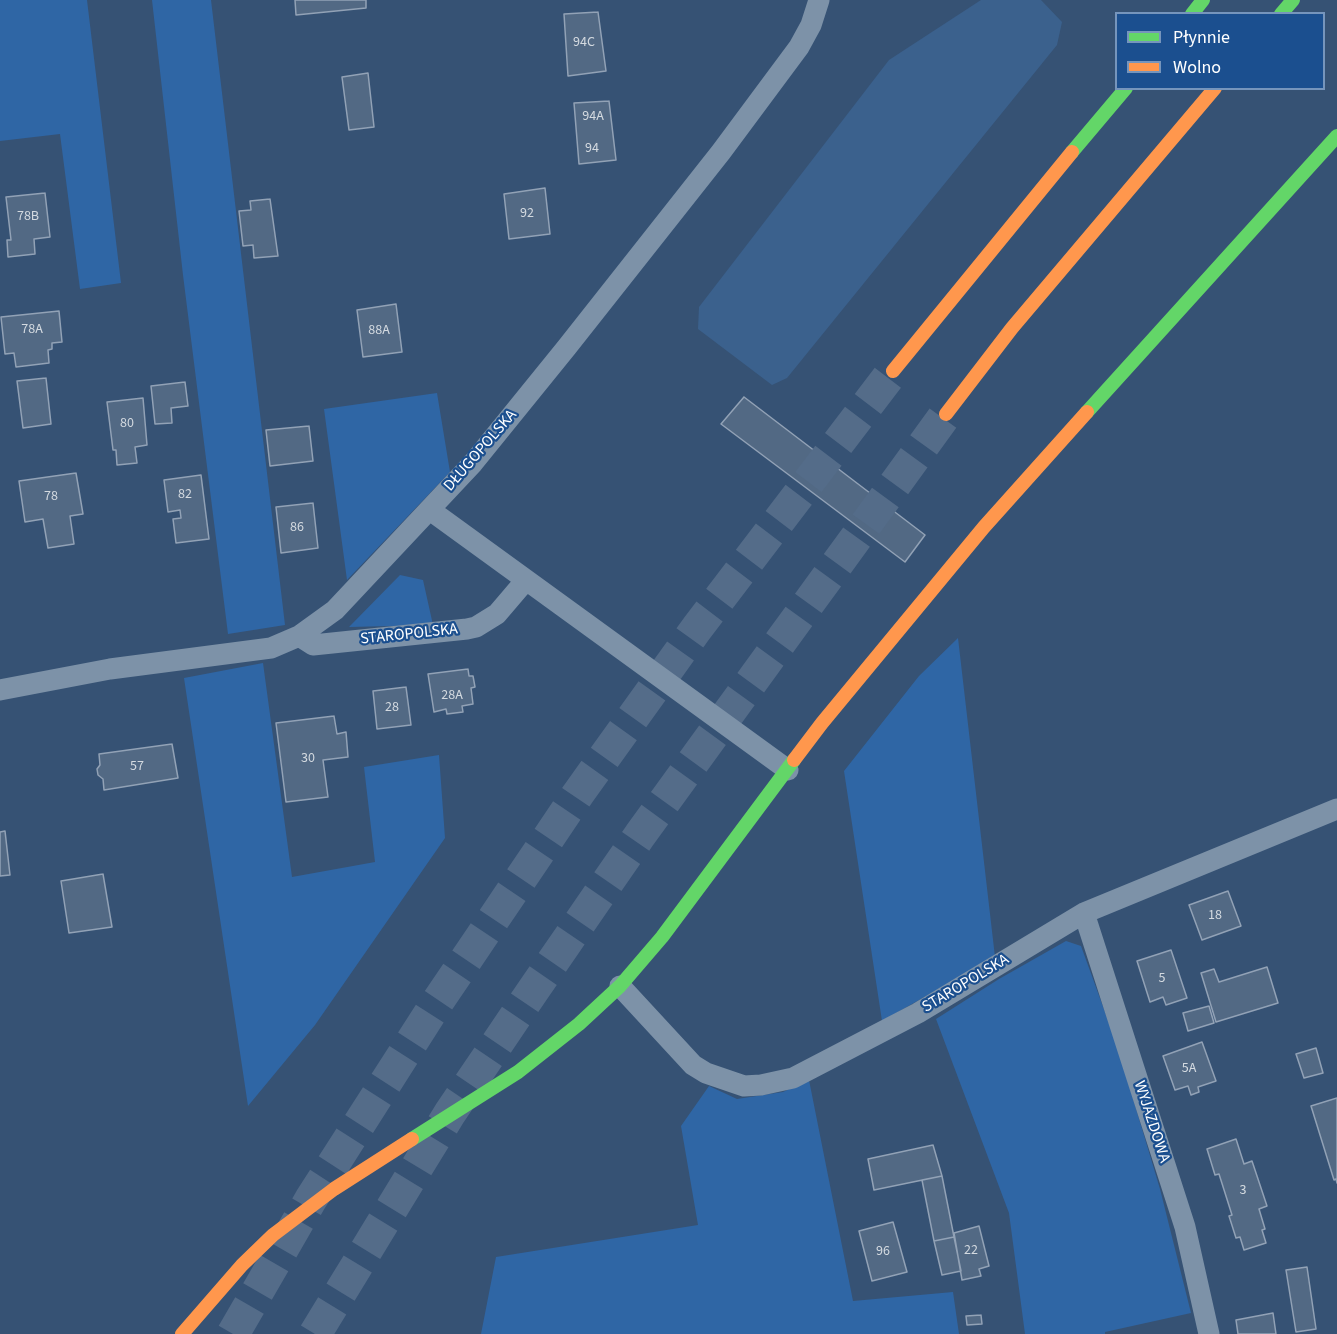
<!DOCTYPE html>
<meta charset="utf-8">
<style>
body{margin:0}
#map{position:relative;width:1337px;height:1334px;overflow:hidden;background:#365274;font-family:"Source Sans 3",sans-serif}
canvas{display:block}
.legend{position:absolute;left:1115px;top:12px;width:210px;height:78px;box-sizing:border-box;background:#1b4f8f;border:2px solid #7695bc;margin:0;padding:8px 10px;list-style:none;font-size:18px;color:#fff}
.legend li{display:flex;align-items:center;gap:12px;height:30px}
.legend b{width:30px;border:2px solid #7695bc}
</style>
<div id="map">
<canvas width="1337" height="1334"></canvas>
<ul class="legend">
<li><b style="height:8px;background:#63d668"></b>Płynnie</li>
<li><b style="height:8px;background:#ff974d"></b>Wolno</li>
</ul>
</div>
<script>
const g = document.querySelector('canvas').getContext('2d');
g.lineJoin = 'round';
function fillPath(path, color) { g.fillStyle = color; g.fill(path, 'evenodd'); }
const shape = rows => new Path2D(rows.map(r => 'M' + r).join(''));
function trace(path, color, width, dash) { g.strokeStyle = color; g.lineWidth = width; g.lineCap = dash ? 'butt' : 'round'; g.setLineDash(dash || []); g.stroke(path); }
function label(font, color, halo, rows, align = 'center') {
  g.font = font + ' "Source Sans 3",sans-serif'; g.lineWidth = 4.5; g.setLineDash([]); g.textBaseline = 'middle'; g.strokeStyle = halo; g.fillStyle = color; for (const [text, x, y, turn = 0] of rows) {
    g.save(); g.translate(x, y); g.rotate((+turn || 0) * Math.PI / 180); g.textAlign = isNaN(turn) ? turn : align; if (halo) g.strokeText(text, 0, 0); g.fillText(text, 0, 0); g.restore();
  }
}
const green = shape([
 [0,0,87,0,121,283,80,289,60,134,0,141],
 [152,0,211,0,285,625,228,634,183,275],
 [437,393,450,472,347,580,324,409],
 [400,575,423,580,433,625,349,627],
 [958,638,995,957,882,1021,844,771,919,676],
 [263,663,292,877,375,862,364,767,439,755,445,838,315,1025,248,1106,184,678],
 [1066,941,1081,946,1117,1045,1160,1189,1191,1313,1105,1332,1105,1334,1025,1334,1009,1213,936,1019,999,979],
 [809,1080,853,1301,953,1292,959,1334,481,1334,496,1257,698,1225,681,1126,709,1086,737,1099,783,1092]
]);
const water = shape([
 [981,0,1041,0,1062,22,1057,45,787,378,772,385,698,329,699,307,889,60]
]);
const building = shape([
 [295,0,366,0,366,8,296,15,295,0],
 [598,12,606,71,568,76,564,14,598,12],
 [368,73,374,127,349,130,342,77,368,73],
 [609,101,616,160,579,164,574,103,609,101],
 [545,188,550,234,509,239,504,194,545,188],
 [45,193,50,237,34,239,35,254,8,257,7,240,11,240,6,197,45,193],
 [270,199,278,256,254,258,253,245,243,246,239,211,251,210,250,201,270,199],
 [396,304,402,352,363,357,357,310,396,304],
 [59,311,62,342,52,343,52,349,48,350,49,363,16,367,14,353,5,354,1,317,59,311],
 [46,378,51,424,23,428,17,381,46,378],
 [185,382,188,406,171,408,172,423,155,424,151,386,185,382],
 [744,397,925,535,905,562,721,424,744,397],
 [143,398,147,445,135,447,137,463,117,465,116,450,113,450,107,402,143,398],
 [309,426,313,461,270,466,266,430,309,426],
 [76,473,83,514,70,516,74,544,48,548,43,519,25,522,19,481,76,473],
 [201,475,209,539,176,543,173,519,181,518,180,510,168,512,164,480,201,475],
 [313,503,318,548,281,553,276,507,313,503],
 [468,669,469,676,473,676,475,687,471,688,473,704,462,706,463,712,447,714,446,709,434,712,428,674,468,669],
 [406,687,411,725,377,729,373,691,406,687],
 [334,716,337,734,346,732,348,757,323,760,328,797,286,802,276,723,334,716],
 [172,744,178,778,104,790,103,779,98,775,97,769,100,765,99,754,172,744],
 [5,831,10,875,0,876,0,832,5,831],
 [103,874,112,927,69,933,61,881,103,874],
 [1228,891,1241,926,1202,940,1189,905,1228,891],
 [1171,950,1187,998,1166,1005,1163,997,1150,1002,1137,961,1171,950],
 [1267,967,1278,1003,1216,1022,1201,973,1214,969,1219,982,1267,967],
 [1209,1006,1214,1023,1188,1031,1183,1013,1209,1006],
 [1202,1042,1216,1081,1198,1087,1199,1092,1191,1095,1188,1086,1175,1090,1163,1056,1202,1042],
 [1316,1048,1323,1073,1304,1078,1296,1054,1316,1048],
 [1337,1098,1337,1183,1336,1179,1334,1180,1311,1106,1337,1098],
 [1236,1139,1244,1164,1252,1161,1267,1206,1259,1209,1265,1229,1262,1230,1266,1243,1244,1250,1240,1237,1236,1238,1229,1216,1232,1215,1219,1174,1215,1175,1207,1149,1236,1139],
 [933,1145,942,1176,874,1190,868,1159,933,1145],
 [942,1176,954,1237,934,1241,922,1180,942,1176],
 [893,1222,907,1272,872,1281,859,1231,893,1222],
 [979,1226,989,1266,979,1269,981,1276,962,1280,954,1233,979,1226],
 [954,1237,961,1271,942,1275,934,1241,954,1237],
 [1307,1267,1316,1329,1296,1332,1286,1270,1307,1267],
 [1273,1313,1276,1334,1238,1334,1236,1320,1273,1313],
 [981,1315,982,1324,967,1325,966,1316,981,1315]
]);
const highwayTunnel = shape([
 [233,1334,311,1199,436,1004,578,794,697,628,893,371],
 [315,1334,450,1113,534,989,640,835,946,414]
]);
const street = shape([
 [430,510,788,770],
 [299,636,313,645,467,629,476,627,497,614,526,580],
 [0,690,110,669,271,648,299,636,335,610,473,463,567,347,721,152,799,47,811,25,819,0],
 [1084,913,1185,1227,1209,1334],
 [620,986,693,1065,706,1073,744,1086,761,1085,793,1078,918,1013,1084,913,1337,809]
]);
const fast = shape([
 [1192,14,1203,0],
 [1281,14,1293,0],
 [1072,152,1126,88],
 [1087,412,1337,136],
 [412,1139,518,1072,579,1024,620,986,662,937,794,760]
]);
const slow = shape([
 [893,371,1072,152],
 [946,414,1012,328,1215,88],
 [794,760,822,723,984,527,1087,412],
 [182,1334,242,1265,273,1235,334,1189,412,1139]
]);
const numberNames = [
 ["94C",584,43],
 ["94A",593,117],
 ["94",592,149],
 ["92",527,214],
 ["78B",28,217],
 ["78A",32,330],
 ["88A",379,331],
 ["80",127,424],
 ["82",185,495],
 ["78",51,497],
 ["86",297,528],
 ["28A",452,696],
 ["28",392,708],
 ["30",308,759],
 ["57",137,767],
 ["18",1215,916],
 ["5",1162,979],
 ["5A",1189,1069],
 ["3",1243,1191],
 ["22",971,1251],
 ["96",883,1252]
];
const streetNames = [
 ["DŁUGOPOLSKA",481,451,-49],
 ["STAROPOLSKA",409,635,-6],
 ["STAROPOLSKA",966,984,-31],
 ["WYJAZDOWA",1151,1122,72]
];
fillPath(green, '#2f66a5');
fillPath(water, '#3b618d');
fillPath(building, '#526984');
trace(building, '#92a2b6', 1.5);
trace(highwayTunnel, '#546c89', 33, [33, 16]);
trace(street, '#7d92a8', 21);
trace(fast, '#63d668', 14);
trace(slow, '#ff974d', 14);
label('14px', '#d4dae0', null, numberNames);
label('16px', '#fff', '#1b4f8f', streetNames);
</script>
